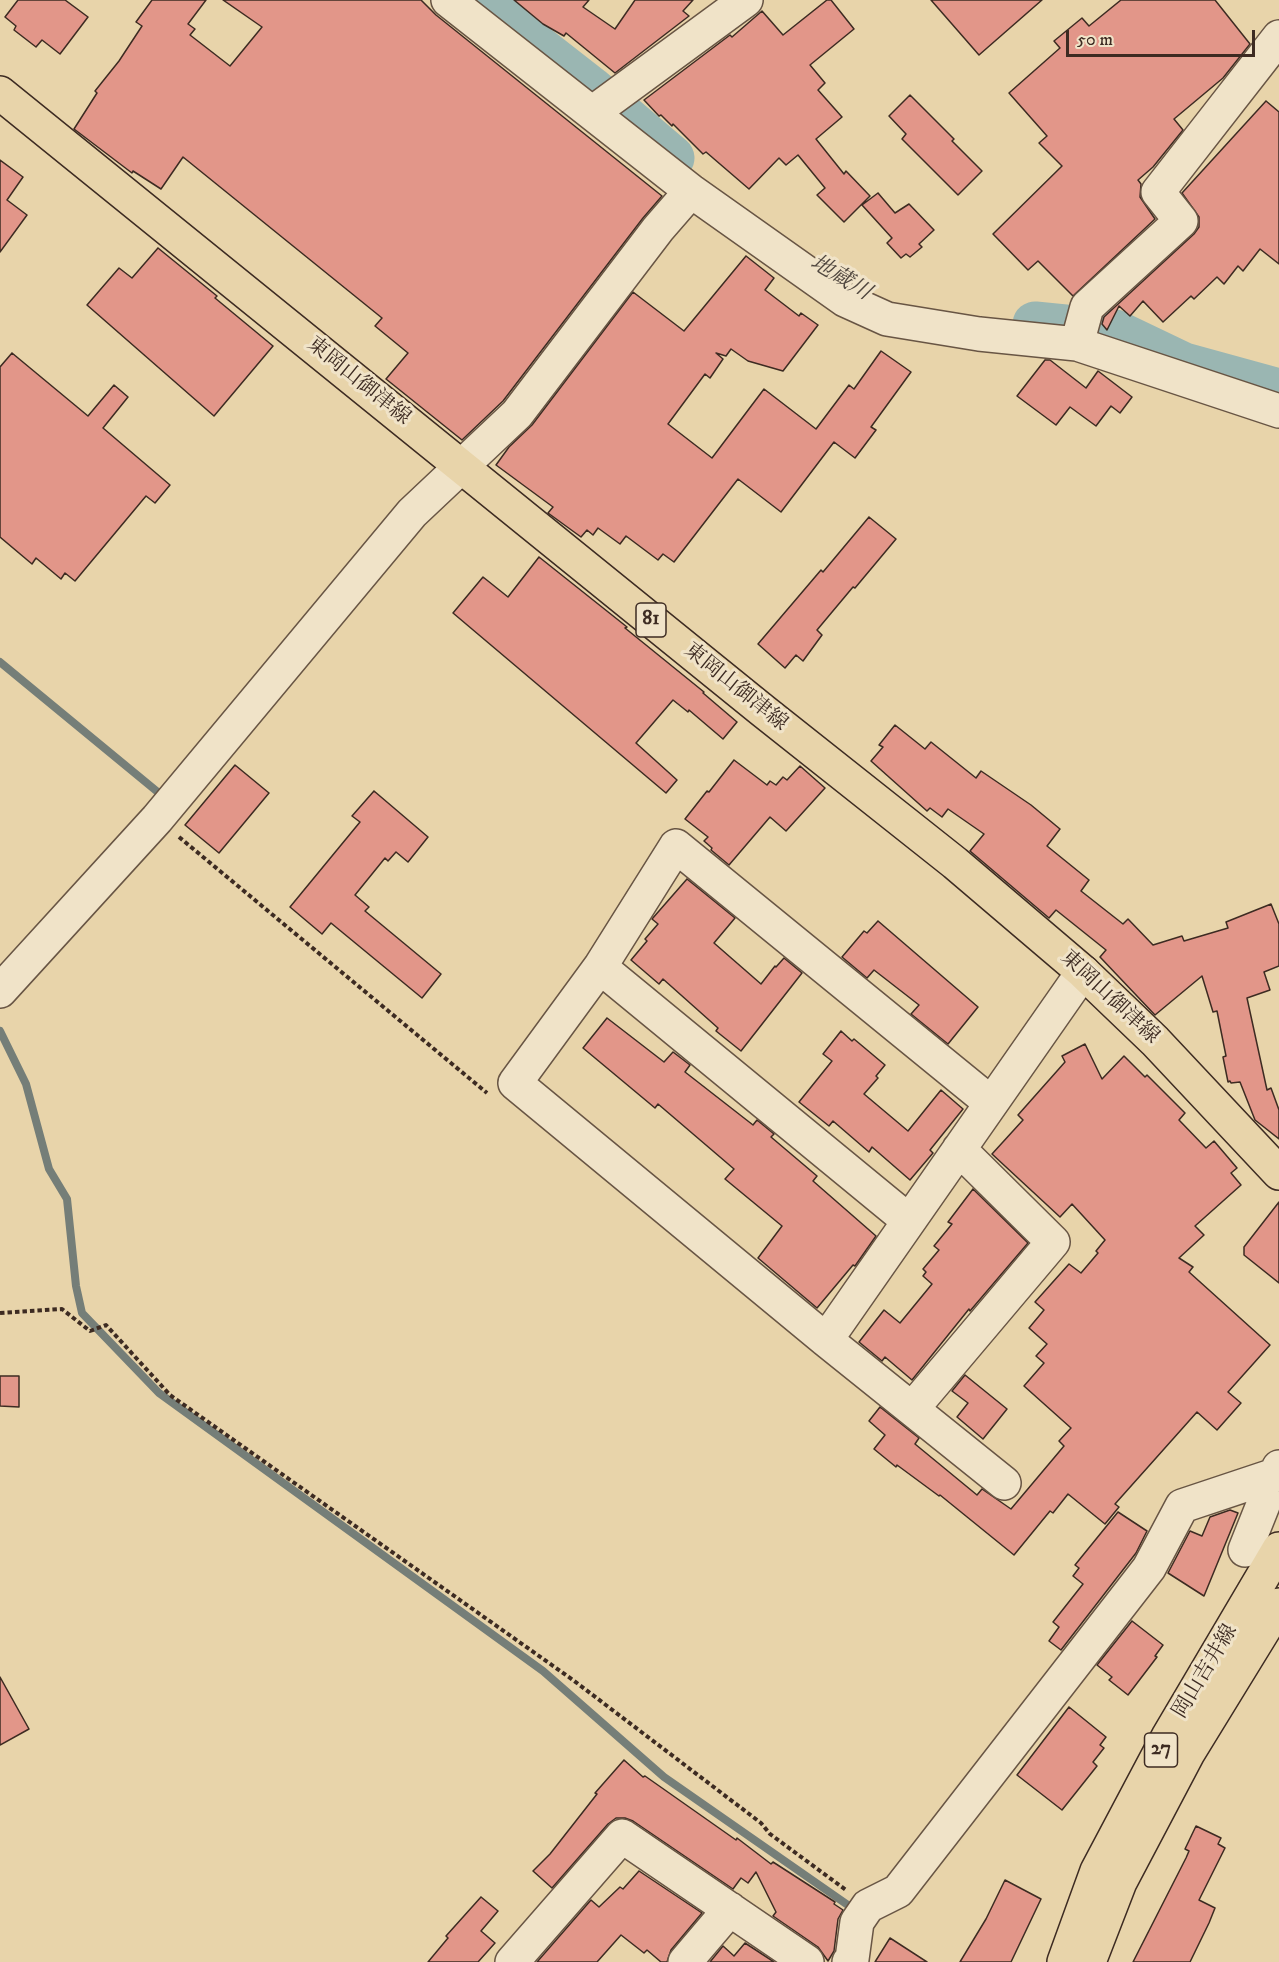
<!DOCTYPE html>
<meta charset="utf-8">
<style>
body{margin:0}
#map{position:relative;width:1279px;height:1962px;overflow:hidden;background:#e8d4aa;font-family:"IM FELL DW Pica",serif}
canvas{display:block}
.scale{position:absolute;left:1066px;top:30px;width:189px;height:27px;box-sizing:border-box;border:3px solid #3d2b22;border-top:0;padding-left:8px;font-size:18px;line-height:21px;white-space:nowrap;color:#3d2b22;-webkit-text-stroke:4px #f0e3c8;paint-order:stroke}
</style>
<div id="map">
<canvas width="1279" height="1962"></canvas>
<div class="scale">50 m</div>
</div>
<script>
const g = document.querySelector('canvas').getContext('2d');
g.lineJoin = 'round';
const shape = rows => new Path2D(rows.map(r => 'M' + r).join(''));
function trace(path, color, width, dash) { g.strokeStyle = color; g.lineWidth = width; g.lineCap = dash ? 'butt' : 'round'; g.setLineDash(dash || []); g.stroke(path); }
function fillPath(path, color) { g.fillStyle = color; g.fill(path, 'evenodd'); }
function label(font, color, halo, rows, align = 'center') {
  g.font = font + ' "IM FELL DW Pica","Noto Serif JP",serif'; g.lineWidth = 6; g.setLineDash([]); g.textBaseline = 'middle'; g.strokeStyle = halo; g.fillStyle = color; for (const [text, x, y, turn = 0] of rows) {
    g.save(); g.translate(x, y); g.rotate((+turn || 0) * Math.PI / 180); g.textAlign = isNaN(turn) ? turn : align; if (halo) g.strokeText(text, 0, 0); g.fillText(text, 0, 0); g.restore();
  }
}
const stream = shape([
 [0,662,165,798],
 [0,1031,26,1084,49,1169,67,1199,76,1286,82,1313,159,1393,543,1671,664,1777,855,1910]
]);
const river = shape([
 [477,0,591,89,672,158],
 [1035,324,1115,332,1184,365,1279,391]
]);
const building = shape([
 [18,0,65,0,88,17,60,54,42,40,36,47,14,30,16,26,5,17,18,0],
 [152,0,206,0,188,24,195,29,190,35,230,66,262,27,223,0,421,0,436,15,662,196,643,218,503,401,462,440,386,379,408,353,375,326,382,318,183,157,161,189,133,171,132,173,74,129,97,93,95,91,119,61,142,26,136,22,152,0],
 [514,0,589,0,583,7,615,29,635,0,693,0,683,11,689,16,615,73,566,33,564,36,543,24,514,0],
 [827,0,831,0,854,29,810,65,825,83,818,90,842,117,816,139,844,174,846,171,870,196,844,222,817,195,825,188,798,155,786,165,779,158,749,189,706,152,703,154,673,124,672,126,661,115,659,116,644,100,730,35,732,37,762,11,783,35,827,0],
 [931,0,1042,0,979,55,931,0],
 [1121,0,1215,0,1250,44,1223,78,1174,119,1183,130,1153,167,1138,180,1141,184,1140,197,1155,219,1073,296,1038,261,1028,270,993,234,1062,166,1039,143,1047,136,1009,93,1060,48,1054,41,1082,18,1089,26,1121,0],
 [910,95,954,139,952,141,982,171,958,195,902,139,906,134,889,116,910,95],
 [1266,101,1279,112,1279,264,1260,249,1243,271,1238,266,1224,284,1217,277,1194,299,1191,296,1163,322,1143,301,1130,316,1119,306,1107,330,1102,324,1104,317,1194,234,1199,227,1199,217,1182,193,1266,101],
 [0,160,23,177,7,200,27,215,0,252,0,160],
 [878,193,895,213,909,204,934,230,919,244,922,247,910,257,906,254,901,258,887,243,892,238,862,205,878,193],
 [158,248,217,296,215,298,273,346,214,416,87,305,119,268,132,278,158,248],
 [746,256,774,278,765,290,799,316,801,313,818,325,783,371,748,361,731,349,726,356,716,353,723,359,710,378,705,374,668,424,712,458,764,389,816,429,849,385,854,389,881,351,911,372,871,427,876,430,855,458,834,442,781,512,738,479,674,562,663,554,658,560,626,536,620,544,598,528,593,535,587,530,581,537,548,513,553,507,496,465,509,447,532,425,633,292,684,331,746,256],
 [12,353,88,416,114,385,128,397,103,428,170,485,155,503,146,496,75,581,65,573,61,579,36,558,32,564,0,537,0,367,12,353],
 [1045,360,1050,360,1086,388,1098,371,1132,397,1120,413,1111,406,1096,426,1070,407,1056,425,1017,396,1045,360],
 [869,517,896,539,855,588,853,587,817,630,822,635,803,661,796,655,785,668,758,644,821,570,823,572,869,517],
 [539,557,627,627,625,628,704,692,703,693,737,722,723,739,689,710,688,712,673,700,636,743,677,780,666,793,453,613,483,577,508,597,539,557],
 [895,725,925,749,931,742,976,778,981,771,1031,805,1060,829,1047,846,1089,880,1081,891,1123,924,1128,919,1153,945,1182,936,1184,941,1228,928,1226,922,1271,904,1279,924,1279,966,1264,972,1270,990,1247,998,1267,1090,1271,1088,1279,1110,1279,1139,1255,1120,1240,1082,1231,1083,1230,1081,1228,1082,1223,1057,1226,1056,1217,1011,1213,1012,1202,976,1155,1015,1100,957,1106,950,1056,910,1049,918,970,851,984,834,948,809,942,817,930,808,927,811,871,761,883,747,879,745,895,725],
 [734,760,767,785,770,781,776,785,783,777,787,780,800,766,825,788,786,831,770,817,729,865,711,850,712,848,704,841,708,837,685,819,707,791,709,792,734,760],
 [235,765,269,793,219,853,185,825,235,765],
 [374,791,428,837,408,862,396,852,388,861,385,858,355,895,369,907,365,911,441,974,422,998,331,923,322,934,290,907,360,822,352,816,374,791],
 [687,879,735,918,714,943,761,984,775,966,776,967,784,958,802,973,741,1051,716,1031,718,1028,663,979,659,984,631,960,647,941,645,939,658,924,652,919,687,879],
 [878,921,978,1007,948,1044,911,1014,919,1005,874,970,867,978,842,957,864,931,867,933,878,921],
 [607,1018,664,1062,673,1052,690,1065,685,1072,753,1125,757,1120,774,1134,771,1137,817,1176,813,1181,876,1236,855,1266,853,1265,817,1308,758,1258,782,1226,725,1179,734,1169,658,1104,655,1108,583,1048,607,1018],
 [841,1031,852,1041,854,1039,885,1065,876,1076,878,1078,864,1094,908,1131,941,1090,963,1109,930,1150,933,1153,910,1180,872,1147,869,1152,833,1121,829,1126,799,1102,832,1061,823,1054,841,1031],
 [1085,1044,1102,1079,1124,1056,1145,1077,1147,1075,1185,1113,1179,1120,1206,1148,1214,1141,1237,1168,1231,1173,1241,1185,1195,1226,1204,1235,1179,1258,1193,1267,1189,1272,1270,1345,1228,1392,1241,1403,1217,1430,1197,1412,1115,1504,1119,1507,1105,1524,1068,1494,1053,1513,1050,1511,1014,1555,940,1495,939,1496,897,1465,896,1467,874,1449,885,1435,869,1421,880,1407,919,1438,915,1444,977,1495,982,1489,1011,1509,1064,1446,1059,1441,1071,1428,1024,1386,1044,1363,1036,1356,1047,1344,1029,1328,1044,1310,1035,1302,1069,1264,1081,1273,1098,1253,1096,1251,1105,1240,1072,1204,1060,1217,992,1154,1023,1120,1018,1115,1065,1062,1062,1056,1085,1044],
 [973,1189,1028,1243,970,1311,969,1309,912,1380,885,1357,882,1361,859,1342,884,1310,900,1323,932,1284,923,1276,926,1272,923,1269,939,1250,934,1246,952,1224,948,1222,973,1189],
 [1279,1202,1279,1283,1244,1255,1244,1247,1279,1202],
 [965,1375,1007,1409,983,1439,957,1417,968,1403,952,1391,965,1375],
 [0,1376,19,1376,19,1407,0,1406,0,1376],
 [1230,1510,1238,1513,1204,1596,1168,1573,1190,1531,1202,1536,1210,1517,1230,1510],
 [1118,1512,1147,1531,1136,1553,1061,1650,1049,1641,1059,1627,1053,1622,1083,1584,1073,1576,1079,1568,1075,1565,1118,1512],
 [1132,1621,1163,1645,1155,1656,1157,1657,1128,1695,1109,1680,1112,1677,1097,1665,1132,1621],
 [0,1677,29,1729,0,1745,0,1677],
 [1069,1707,1106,1737,1100,1745,1104,1748,1093,1762,1097,1766,1062,1810,1017,1775,1069,1707],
 [624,1760,643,1777,645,1776,736,1840,737,1838,771,1864,773,1862,835,1902,834,1904,843,1910,838,1919,834,1951,828,1961,818,1947,773,1916,776,1912,756,1872,748,1883,741,1878,733,1889,633,1821,625,1818,616,1818,608,1824,552,1888,533,1871,550,1854,597,1794,595,1793,624,1760],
 [1196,1826,1221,1838,1218,1844,1225,1848,1199,1900,1215,1908,1209,1923,1190,1962,1133,1962,1186,1858,1189,1851,1185,1849,1196,1826],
 [639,1871,702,1913,671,1950,667,1962,661,1962,647,1950,644,1953,621,1935,597,1962,537,1962,591,1900,599,1907,620,1887,623,1889,639,1871],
 [1005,1880,1041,1899,1011,1962,960,1962,986,1919,1005,1880],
 [481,1897,498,1911,481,1931,495,1943,478,1962,428,1962,448,1938,446,1936,481,1897],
 [890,1938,927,1962,875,1962,890,1938],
 [745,1943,774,1962,710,1962,723,1946,734,1956,745,1943]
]);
const path = shape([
 [179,837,487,1093],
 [0,1313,62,1309,90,1331,106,1325,170,1395,573,1680,761,1823,770,1834,846,1890]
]);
const minor = shape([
 [448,0,691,191,845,300,887,319,979,334,1077,344,1279,411],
 [592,113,746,0],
 [1077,344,1087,307,1181,221,1158,192,1279,37],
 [600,967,909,1221],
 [0,991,157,819,412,513,517,414,658,229,691,191],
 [991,1103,676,846,600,967,515,1083,826,1340,1004,1483],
 [826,1340,1083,972],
 [912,1409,1053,1242,959,1149],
 [1245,1550,1275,1475],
 [512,1962,622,1836,807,1962],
 [685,1962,730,1909],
 [849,1962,852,1959,857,1922,868,1906,898,1891,1149,1568,1182,1506,1275,1475,1279,1467]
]);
const major = shape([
 [0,93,762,710,955,863,1083,972,1155,1041,1279,1173],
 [1064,1962,1097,1871,1168,1737,1279,1549],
 [1089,1962,1120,1882,1188,1753,1279,1605]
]);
const shields = [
 [651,620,30],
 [1161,1750,33]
];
const shieldNames = [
 ["81",651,620],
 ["27",1161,1750]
];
const streetNames = [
 ["東岡山御津線",358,382,39],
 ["東岡山御津線",735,688,39],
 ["東岡山御津線",1109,998,43],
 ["岡山吉井線",1206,1672,-59]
];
const waterNames = [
 ["地蔵川",840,279,31]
];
trace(stream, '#757e78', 8);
trace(river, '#9ab6b2', 45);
fillPath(building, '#e29689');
trace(building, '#3d2b22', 1.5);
trace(minor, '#685544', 36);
trace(major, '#3d2b22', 36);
trace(path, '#3d2b22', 4, [4.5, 3]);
trace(minor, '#f0e3c8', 33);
trace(major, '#e8d4aa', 33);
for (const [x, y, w] of shields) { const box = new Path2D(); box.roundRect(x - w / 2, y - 17, w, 34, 4.5); g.fillStyle = '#f0e3c8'; g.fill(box); trace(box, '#3d2b22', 1.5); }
label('bold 20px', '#3d2b22', null, shieldNames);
label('21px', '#3d2b22', '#f0e3c8', streetNames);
label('italic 22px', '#50473f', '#f0e3c8', waterNames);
</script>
